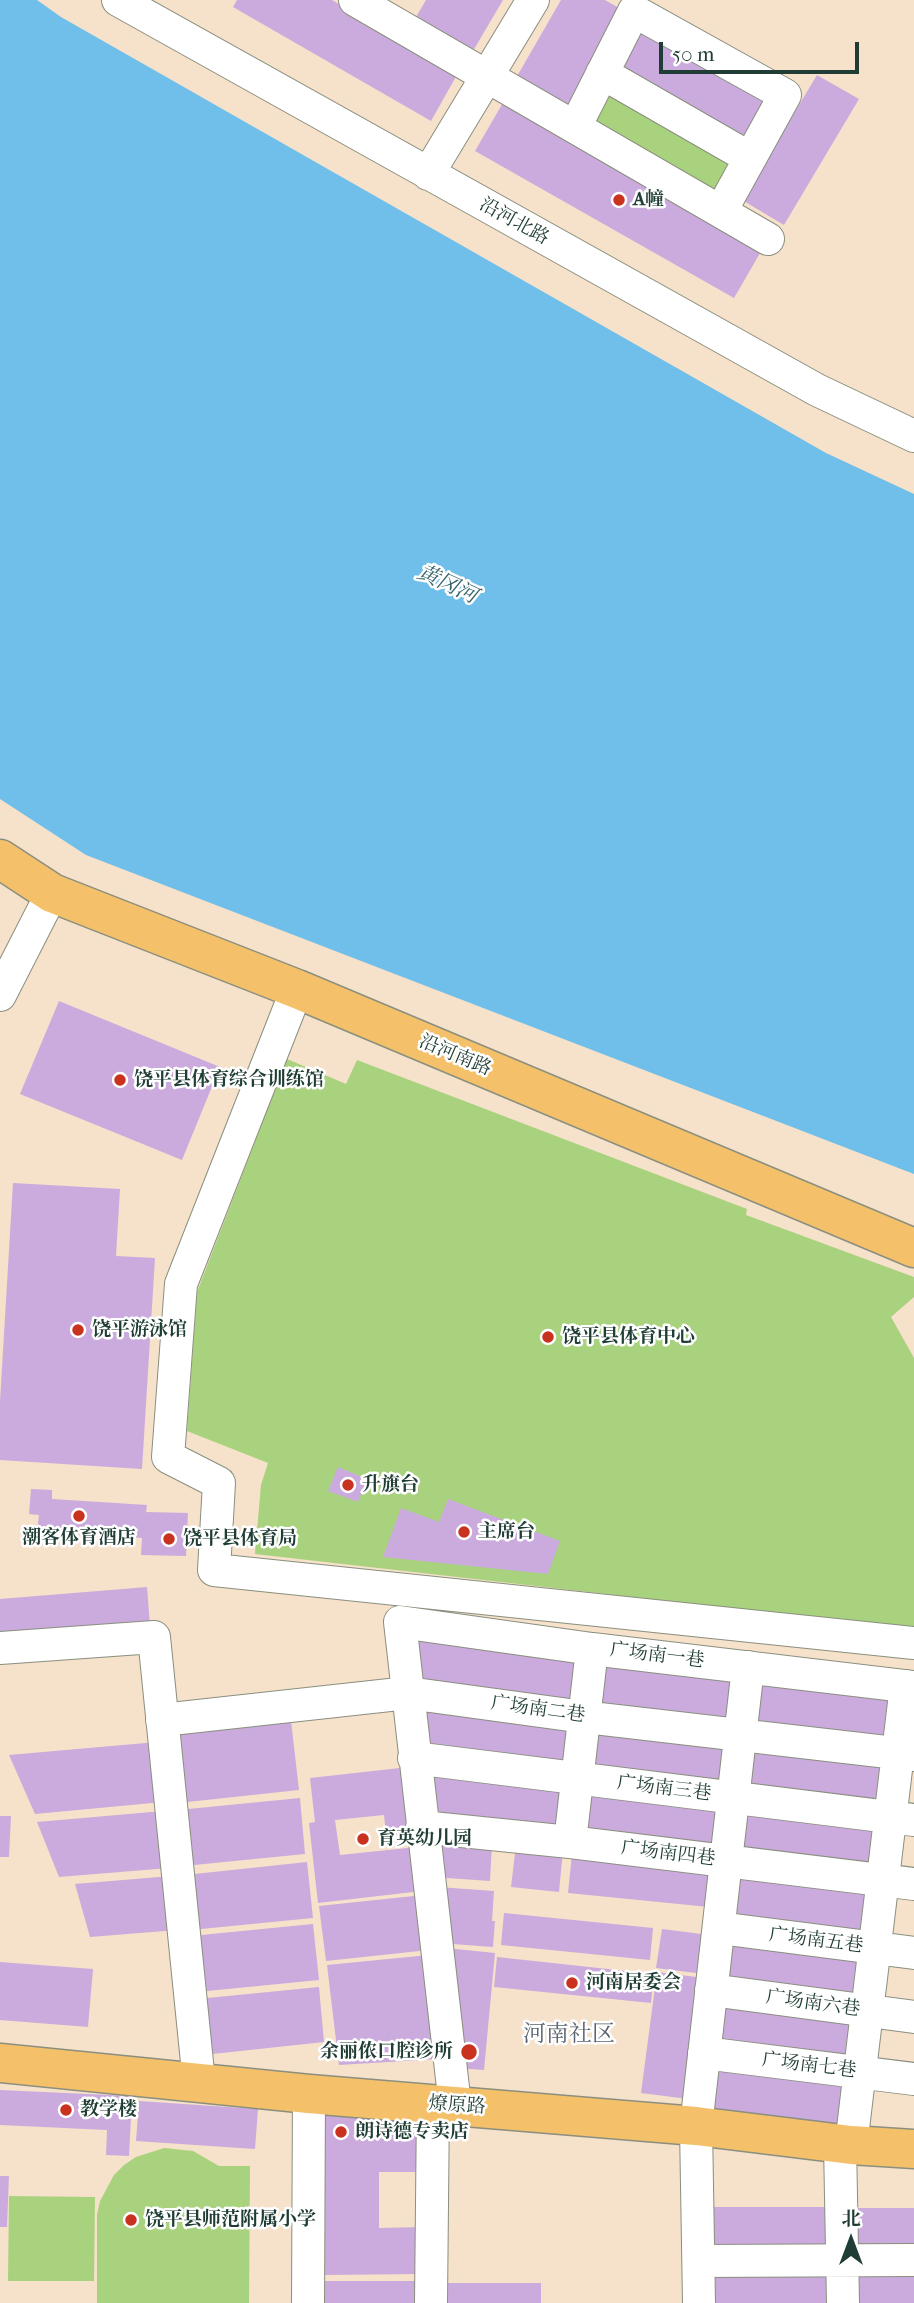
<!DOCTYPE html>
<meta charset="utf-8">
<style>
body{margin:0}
#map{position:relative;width:914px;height:2303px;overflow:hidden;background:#f6e1ca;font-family:"IM FELL French Canon","Noto Serif SC",serif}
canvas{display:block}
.north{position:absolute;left:816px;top:2205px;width:70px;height:70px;-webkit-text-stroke:5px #fff;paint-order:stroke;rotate:0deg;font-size:19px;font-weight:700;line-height:28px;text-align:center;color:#1f3d34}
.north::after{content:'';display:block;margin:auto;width:24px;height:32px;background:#1f3d34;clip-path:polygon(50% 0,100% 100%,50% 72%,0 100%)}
.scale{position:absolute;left:659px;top:42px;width:200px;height:32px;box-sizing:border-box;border:4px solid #1f3d34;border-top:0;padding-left:9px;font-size:21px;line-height:24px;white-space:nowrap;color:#1f3d34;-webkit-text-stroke:5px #fff;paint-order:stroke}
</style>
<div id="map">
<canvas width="914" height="2303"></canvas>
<div class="north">北</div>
<div class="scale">50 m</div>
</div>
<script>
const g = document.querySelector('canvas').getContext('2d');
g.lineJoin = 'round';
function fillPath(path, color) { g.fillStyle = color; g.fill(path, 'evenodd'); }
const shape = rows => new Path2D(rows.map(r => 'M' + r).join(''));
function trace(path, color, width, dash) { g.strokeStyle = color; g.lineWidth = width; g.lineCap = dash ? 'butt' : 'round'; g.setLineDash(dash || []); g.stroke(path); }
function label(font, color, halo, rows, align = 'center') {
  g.font = font + ' "IM FELL French Canon","Noto Serif SC",serif'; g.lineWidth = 5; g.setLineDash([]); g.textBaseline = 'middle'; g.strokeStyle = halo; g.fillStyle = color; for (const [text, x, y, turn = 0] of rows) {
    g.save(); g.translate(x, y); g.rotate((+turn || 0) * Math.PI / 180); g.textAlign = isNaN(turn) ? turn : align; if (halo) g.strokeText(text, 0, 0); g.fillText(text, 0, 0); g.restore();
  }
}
const green = shape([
 [611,92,734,162,716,193,593,124],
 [287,1059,346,1084,357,1060,747,1209,746,1215,914,1277,914,1297,891,1317,914,1358,914,1629,255,1554,261,1485,268,1463,187,1431,197,1292],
 [164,2148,193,2151,219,2166,250,2166,249,2303,97,2303,97,2215,100,2201,114,2175,124,2165,136,2157],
 [9,2196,95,2197,94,2281,8,2281]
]);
const water = shape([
 [0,0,37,0,61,17,826,453,914,494,914,1174,86,855,0,799]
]);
const building = shape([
 [237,0,332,0,458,73,431,121,233,7],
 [426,0,503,0,473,51,416,17],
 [561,0,605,0,628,13,574,110,516,78],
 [638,19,773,94,746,141,611,66],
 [817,75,859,99,784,225,742,200],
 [504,101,763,248,734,298,475,151],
 [59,1001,220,1067,182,1160,20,1094],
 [13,1183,120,1189,116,1256,155,1258,142,1469,0,1460,0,1401],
 [338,1467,367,1479,358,1502,328,1491],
 [31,1489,52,1490,52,1499,147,1505,146,1512,188,1513,186,1556,141,1555,142,1538,37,1531,39,1515,29,1514],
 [448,1499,560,1541,548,1574,383,1557,401,1508,439,1522],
 [147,1587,150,1626,0,1638,0,1599],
 [411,1638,585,1660,578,1709,415,1687],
 [599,1661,740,1679,734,1728,593,1710],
 [757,1679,897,1696,892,1745,751,1728],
 [416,1701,577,1722,570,1771,421,1752],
 [290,1712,299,1790,178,1803,169,1725],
 [590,1722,731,1740,725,1789,584,1771],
 [157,1742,163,1802,35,1814,9,1755],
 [751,1742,891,1759,885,1808,745,1792],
 [409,1767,416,1832,386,1835,384,1815,335,1820,340,1855,417,1847,422,1891,318,1903,309,1823,315,1822,310,1778],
 [424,1767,569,1785,563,1834,428,1818],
 [584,1786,724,1804,718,1853,577,1835],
 [300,1798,305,1854,184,1866,178,1810],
 [741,1807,882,1824,876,1873,734,1857],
 [163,1811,169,1868,59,1877,37,1822],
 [0,1816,11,1816,9,1857,0,1857],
 [435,1840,492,1844,490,1881,433,1877],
 [516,1845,563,1850,559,1892,511,1887],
 [572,1854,713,1868,709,1907,568,1893],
 [307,1862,313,1918,191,1930,185,1875],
 [733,1874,874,1891,868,1940,728,1923],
 [171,1876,177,1930,90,1937,75,1884],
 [438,1887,494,1891,492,1921,495,1921,493,1947,439,1943],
 [423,1895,429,1950,326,1961,319,1906],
 [504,1913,653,1928,650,1960,501,1945],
 [313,1924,319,1980,197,1992,191,1936],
 [662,1929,709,1935,704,1974,656,1968],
 [727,1939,867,1955,862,2005,721,1987],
 [446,1948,495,1953,484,2070,456,2068],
 [429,1955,438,2059,339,2065,327,1965],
 [497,1957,654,1974,651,2003,494,1987],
 [0,1962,93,1969,88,2027,0,2020],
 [657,1972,704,1978,688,2099,641,2093],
 [319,1987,324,2042,203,2055,197,1999],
 [719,2000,860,2016,854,2066,713,2049],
 [711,2064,852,2081,846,2130,705,2113],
 [0,2090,132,2096,129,2156,106,2155,107,2130,0,2125],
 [139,2101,258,2109,255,2149,136,2141],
 [324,2113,422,2123,422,2172,379,2172,379,2228,421,2227,422,2274,325,2275],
 [0,2176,9,2176,7,2227,0,2227],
 [713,2207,830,2207,830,2245,713,2245],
 [851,2208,914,2208,914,2247,851,2247],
 [713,2268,830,2268,830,2303,713,2303],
 [853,2268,914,2268,914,2303,853,2303],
 [323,2281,423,2281,423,2303,323,2303],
 [441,2283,541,2283,541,2303,441,2303]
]);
const minor = shape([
 [118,0,817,390,914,436],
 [355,0,768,239],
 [602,73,750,158],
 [575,127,634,11,785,95,721,211],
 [428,174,533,0],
 [297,989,181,1284,168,1457,219,1483,214,1570,914,1643],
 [0,995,52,893],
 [0,1648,154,1637,199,2082],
 [162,1720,408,1693,584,1717,914,1755],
 [414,1758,914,1820],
 [422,1827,570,1842,914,1884],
 [570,1842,592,1649],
 [719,1928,914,1953],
 [711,1990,914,2017],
 [704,2053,914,2079],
 [455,2105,400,1622,592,1649,914,1687],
 [840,2143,843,2303],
 [851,2145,906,1686],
 [699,2261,914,2260],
 [308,2303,309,2094],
 [431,2303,433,2104],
 [699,2303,696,2126,748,1667]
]);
const major = shape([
 [0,859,52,893,297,989,914,1248],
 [0,2063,309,2094,696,2126,851,2145,914,2149]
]);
const markers = [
 [619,200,7,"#c8321e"],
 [120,1080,7,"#c8321e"],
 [78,1330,7,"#c8321e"],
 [548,1337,7,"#c8321e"],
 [348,1485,7,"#c8321e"],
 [79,1516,7,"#c8321e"],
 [464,1532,7,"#c8321e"],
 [169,1539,7,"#c8321e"],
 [363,1839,7,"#c8321e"],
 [572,1983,7,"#c8321e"],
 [469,2052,9,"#c8321e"],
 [66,2110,7,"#c8321e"],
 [341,2132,7,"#c8321e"],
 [131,2220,7,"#c8321e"]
];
const poiNames = [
 ["A幢",633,200],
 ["饶平县体育综合训练馆",134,1080],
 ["饶平游泳馆",92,1330],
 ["饶平县体育中心",562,1337],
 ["升旗台",362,1485],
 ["主席台",478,1532],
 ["潮客体育酒店",79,1538,"center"],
 ["饶平县体育局",183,1539],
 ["育英幼儿园",377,1839],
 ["河南居委会",586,1983],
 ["余丽侬口腔诊所",453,2052,"right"],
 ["教学楼",80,2110],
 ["朗诗德专卖店",355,2132],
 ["饶平县师范附属小学",145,2220]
];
const streetNames = [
 ["沿河北路",514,222,29],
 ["沿河南路",455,1056,23],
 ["广场南一巷",657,1656,7],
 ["广场南二巷",538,1710,8],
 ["广场南三巷",664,1789,7],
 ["广场南四巷",668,1854,7],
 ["广场南五巷",816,1941,7],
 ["广场南六巷",813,2004,8],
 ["广场南七巷",809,2066,7],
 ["燎原路",457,2106,4]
];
const waterNames = [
 ["黄冈河",447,585,25]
];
const quarterNames = [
 ["河南社区",569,2035]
];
fillPath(green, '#a8d27e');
fillPath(water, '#6fbfea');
fillPath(building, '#cbabdd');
trace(minor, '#8a8f7f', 34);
trace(major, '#8a8f7f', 41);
trace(minor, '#fff', 32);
trace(major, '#f4c16a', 38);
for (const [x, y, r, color] of markers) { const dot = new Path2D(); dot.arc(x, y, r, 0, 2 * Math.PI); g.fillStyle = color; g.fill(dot); trace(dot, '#fff', 2.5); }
label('bold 19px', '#1f3d34', '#fff', poiNames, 'left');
label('19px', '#1f3d34', '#fff', streetNames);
label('italic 21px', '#37646b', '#fff', waterNames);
label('23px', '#5b646f', '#fff', quarterNames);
</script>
